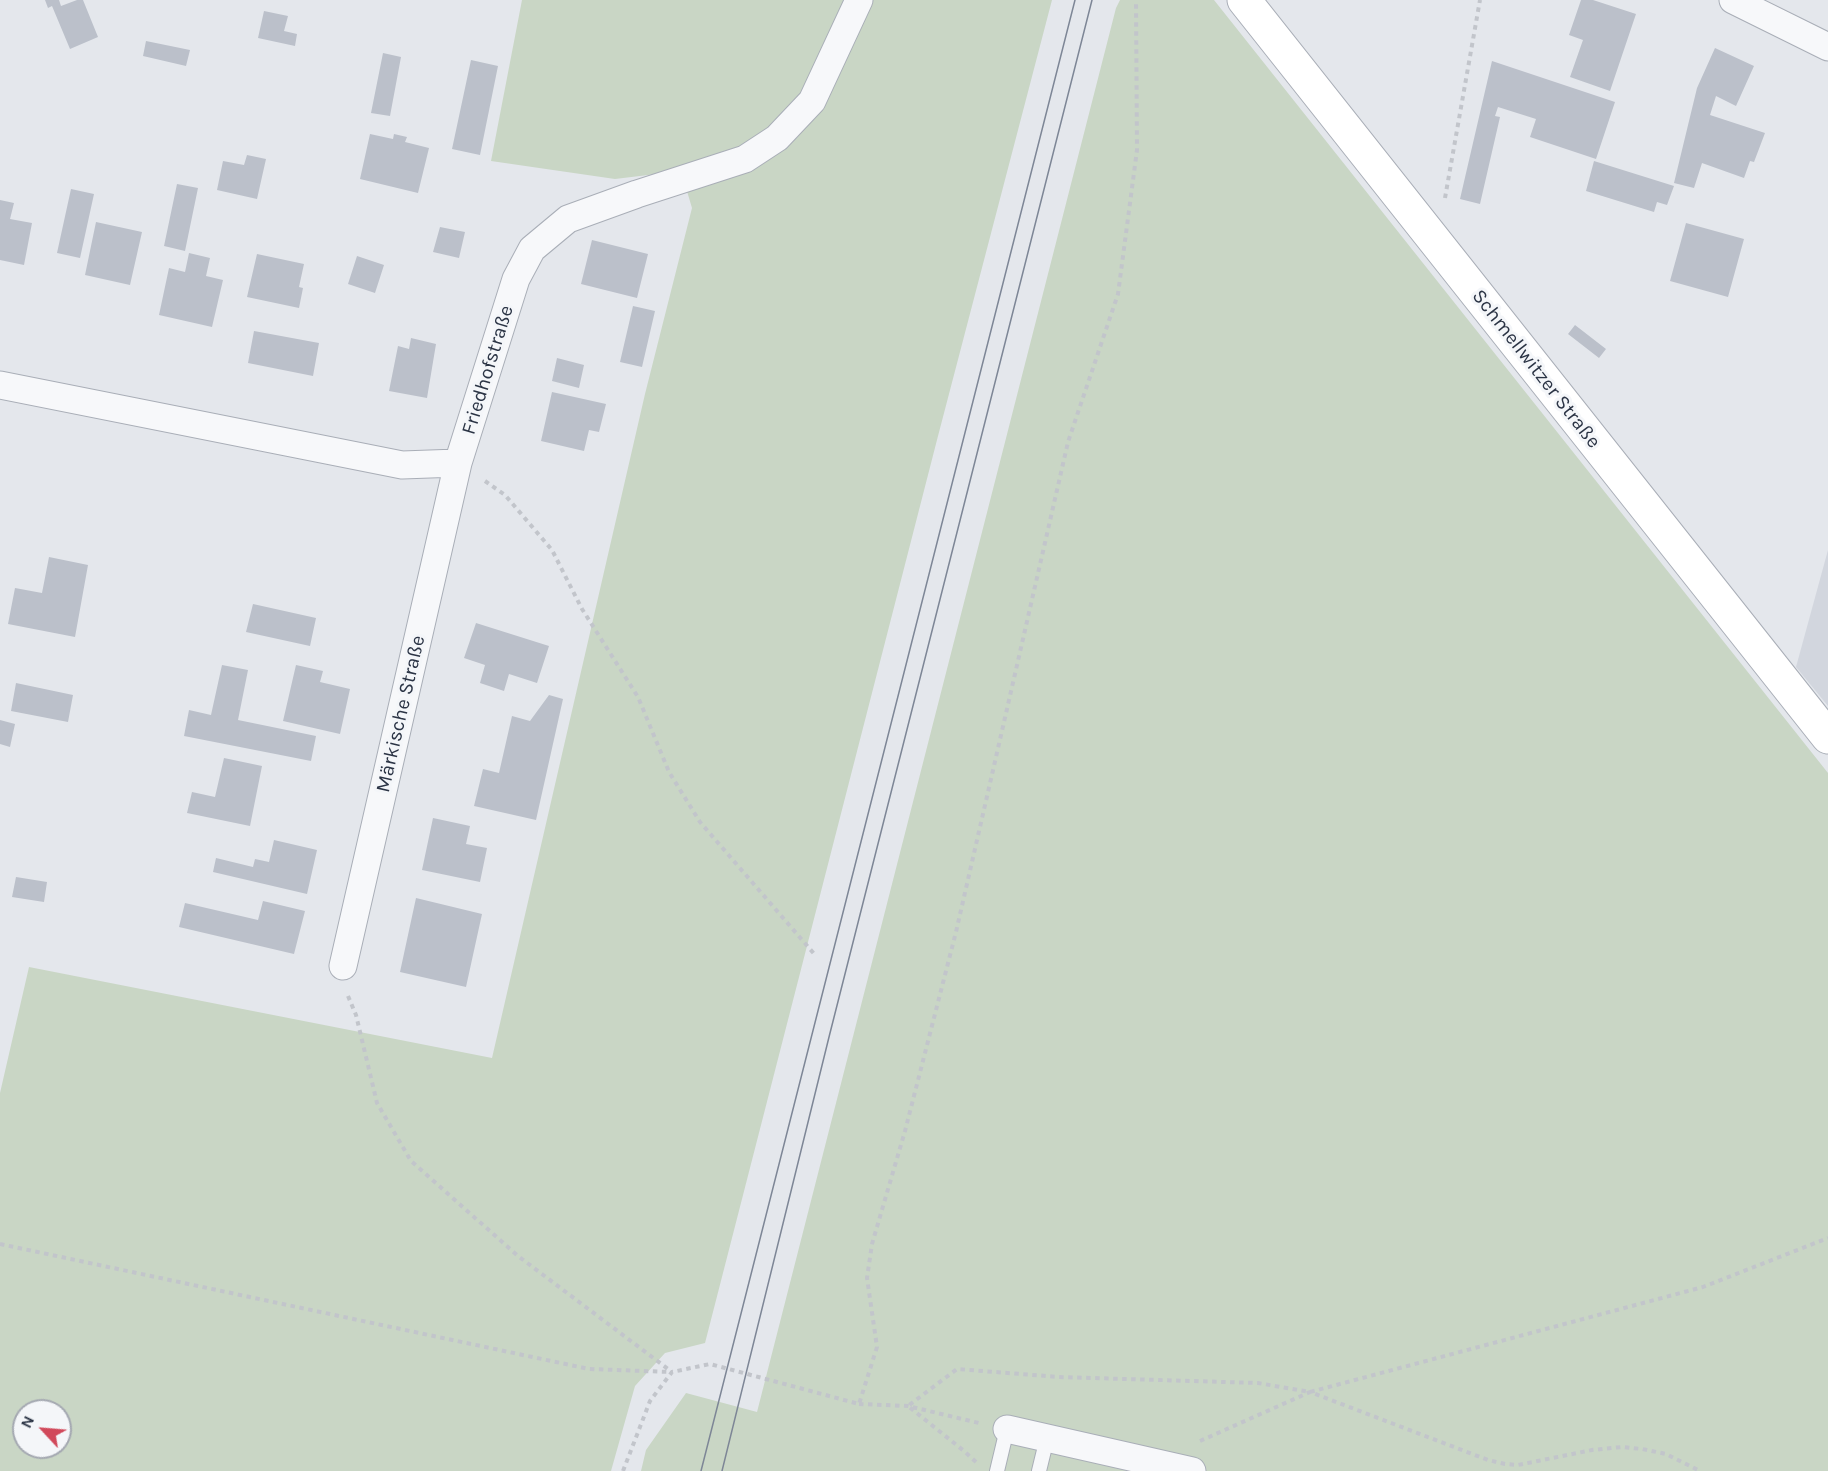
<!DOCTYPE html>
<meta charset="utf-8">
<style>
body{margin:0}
#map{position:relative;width:1828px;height:1471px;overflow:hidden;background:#e4e7ec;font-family:Karla,sans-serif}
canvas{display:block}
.north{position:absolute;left:12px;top:1399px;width:60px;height:60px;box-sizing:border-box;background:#f4f6f9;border:2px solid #a4a8b1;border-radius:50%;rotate:296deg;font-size:16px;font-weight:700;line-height:24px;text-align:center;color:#2b3445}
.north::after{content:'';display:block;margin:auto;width:21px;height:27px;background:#d1495b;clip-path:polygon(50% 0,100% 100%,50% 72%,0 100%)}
</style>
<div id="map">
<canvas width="1828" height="1471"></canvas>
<div class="north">N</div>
</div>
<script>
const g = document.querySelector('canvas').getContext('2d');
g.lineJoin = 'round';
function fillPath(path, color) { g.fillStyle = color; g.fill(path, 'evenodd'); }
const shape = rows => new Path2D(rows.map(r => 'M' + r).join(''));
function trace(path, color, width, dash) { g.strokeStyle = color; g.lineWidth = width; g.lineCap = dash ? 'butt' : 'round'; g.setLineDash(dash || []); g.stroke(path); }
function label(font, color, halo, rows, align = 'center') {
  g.font = font + ' Karla,sans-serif'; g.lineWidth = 6; g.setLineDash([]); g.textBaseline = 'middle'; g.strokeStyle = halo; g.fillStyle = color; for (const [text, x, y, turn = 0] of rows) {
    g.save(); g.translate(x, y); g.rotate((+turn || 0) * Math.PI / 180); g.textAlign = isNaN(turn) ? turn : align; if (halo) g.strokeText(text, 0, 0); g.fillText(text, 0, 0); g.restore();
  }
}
const built = shape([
 [1828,550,1828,706,1796,667]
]);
const green = shape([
 [522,0,1052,0,938,436,705,1343,665,1353,635,1386,611,1471,0,1471,0,1093,29,967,492,1058,645,394,692,208,681,171,615,179,491,161],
 [24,1411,60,1411,60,1447,24,1447],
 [1120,0,1214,0,1828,773,1828,1471,641,1471,646,1450,686,1393,757,1412,1116,8]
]);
const building = shape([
 [45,0,59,0,61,6,77,0,83,0,98,37,70,49,52,6,48,8],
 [1581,0,1593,0,1636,14,1610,91,1570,77,1583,40,1569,35],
 [264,11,288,16,284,31,297,34,295,46,258,38],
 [146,41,190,50,186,66,143,56],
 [1715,48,1754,66,1736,106,1716,96,1710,115,1765,133,1754,162,1750,161,1744,178,1702,163,1694,188,1674,183,1697,88],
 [383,53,401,57,390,116,371,113],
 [471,60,498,66,480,155,452,149],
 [1492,61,1615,102,1596,159,1530,137,1536,119,1498,107,1495,116,1500,117,1480,204,1460,199],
 [370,134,393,139,394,134,407,137,405,142,429,148,418,193,360,179],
 [247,155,266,159,257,199,217,190,223,161,244,165],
 [1594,161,1674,186,1667,205,1657,202,1654,212,1586,191],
 [177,184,198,188,185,251,164,246],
 [71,189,94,194,80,258,57,253],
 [0,200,14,203,10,219,32,223,24,265,0,260],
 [96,222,142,232,130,285,85,275],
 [1686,223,1744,239,1728,297,1670,281],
 [440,227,465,232,459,258,433,252],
 [592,240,648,254,637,298,581,284],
 [189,253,210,258,206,276,223,280,212,327,159,315,169,268,185,272],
 [257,254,304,264,299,287,303,288,299,308,247,297],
 [357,256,384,265,375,293,348,284],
 [633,306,655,311,642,367,620,362],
 [1575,325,1606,349,1599,358,1568,334],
 [254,331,319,343,313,376,248,363],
 [411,338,436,344,427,398,389,391,398,346,409,349],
 [557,358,584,365,579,388,552,381],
 [552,392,606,404,599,432,589,430,584,451,541,441],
 [49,557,88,565,75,637,8,624,15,588,42,593],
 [253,604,316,618,310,646,246,632],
 [476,623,549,646,537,683,509,674,504,691,480,683,485,665,464,658],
 [222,665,248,670,238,720,316,736,311,761,184,736,189,710,211,715],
 [296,665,323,671,320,682,350,689,340,734,283,721],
 [16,683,73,695,68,722,11,711],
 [549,695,563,699,536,820,474,806,483,769,499,773,512,716,530,721],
 [0,720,15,724,10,747,0,744],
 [224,758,262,766,250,826,187,813,192,792,215,797],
 [433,818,470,826,466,844,487,848,480,882,422,870],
 [274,840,317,850,307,894,213,872,216,858,253,867,255,859,269,862],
 [16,877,47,882,44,902,12,897],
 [416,898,482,914,466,987,400,972],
 [263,901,305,911,294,954,179,927,185,903,258,920]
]);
const path = shape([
 [1445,198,1480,0],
 [485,481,505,495,552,550,582,609,638,697,669,772,700,822,816,956],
 [348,996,356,1015,377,1103,411,1161,518,1256,672,1372],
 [0,1244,589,1369,672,1372],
 [859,1404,908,1406,979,1423],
 [1200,1441,1310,1392,1488,1460,1505,1464,1518,1465,1592,1450,1622,1447,1642,1449,1666,1454,1700,1471],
 [976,1462,964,1451,908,1406,957,1369,1059,1377,1258,1383,1310,1392,1703,1287,1828,1238],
 [623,1471,650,1401,672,1372,710,1364,859,1404,877,1347,867,1278,872,1244,905,1131,956,932,1068,442,1118,294,1137,150,1136,0]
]);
const lane = shape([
 [997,1471,1007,1429],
 [1039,1471,1047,1438]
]);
const street = shape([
 [1733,0,1828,47],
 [0,385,402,465,458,463,516,279,532,249,568,219,637,194,745,159,777,138,812,101,859,0],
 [343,966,458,463],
 [1007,1429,1192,1471]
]);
const secondary = shape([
 [1244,0,1828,737]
]);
const tram = shape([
 [701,1471,1075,0],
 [722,1471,830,1033,1092,0]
]);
const streetNames = [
 ["Schmellwitzer Straße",1536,369,52],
 ["Friedhofstraße",488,370,-73],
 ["Märkische Straße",401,714,-77]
];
fillPath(built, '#d2d6de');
fillPath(green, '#c9d6c5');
fillPath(building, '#bbc0ca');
trace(lane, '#a9aeb7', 16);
trace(street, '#a9aeb7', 29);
trace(secondary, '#a9aeb7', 35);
trace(path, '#c2c5cb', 4, [4.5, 4.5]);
trace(lane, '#f7f8fa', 14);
trace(street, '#f7f8fa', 27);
trace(secondary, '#fff', 33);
trace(tram, '#7d8696', 1.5);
label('20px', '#2b3445', '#f4f6f9', streetNames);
</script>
